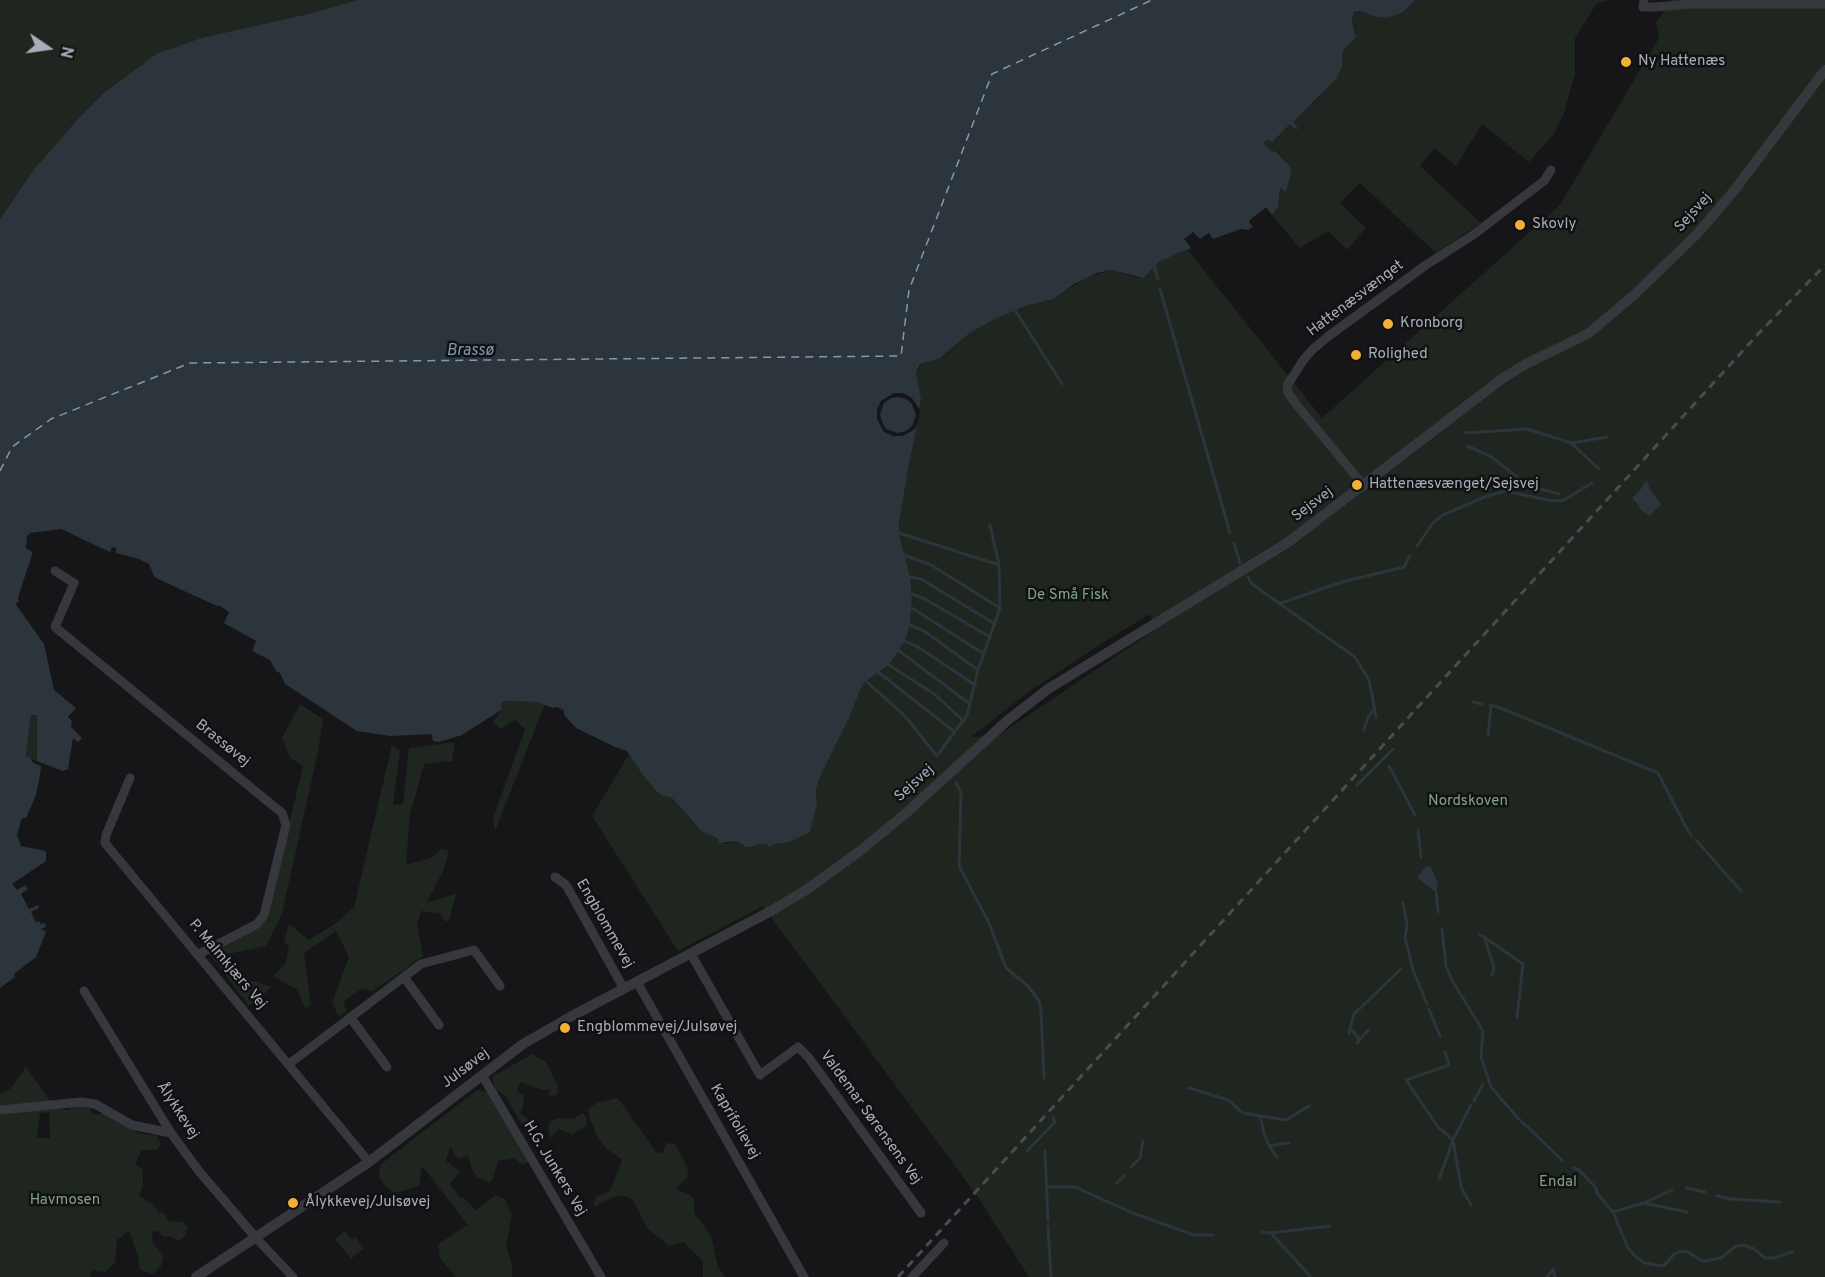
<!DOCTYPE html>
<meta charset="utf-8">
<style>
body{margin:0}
#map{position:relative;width:1825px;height:1277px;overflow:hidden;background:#161618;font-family:Overpass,sans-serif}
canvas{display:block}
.north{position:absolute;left:18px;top:18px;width:60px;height:60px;-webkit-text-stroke:4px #111113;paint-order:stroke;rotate:103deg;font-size:16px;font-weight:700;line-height:24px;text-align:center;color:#a8adb8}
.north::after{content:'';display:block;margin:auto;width:21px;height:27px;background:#a8adb8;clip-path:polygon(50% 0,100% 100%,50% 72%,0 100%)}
</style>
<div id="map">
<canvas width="1825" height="1277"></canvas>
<div class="north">N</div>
</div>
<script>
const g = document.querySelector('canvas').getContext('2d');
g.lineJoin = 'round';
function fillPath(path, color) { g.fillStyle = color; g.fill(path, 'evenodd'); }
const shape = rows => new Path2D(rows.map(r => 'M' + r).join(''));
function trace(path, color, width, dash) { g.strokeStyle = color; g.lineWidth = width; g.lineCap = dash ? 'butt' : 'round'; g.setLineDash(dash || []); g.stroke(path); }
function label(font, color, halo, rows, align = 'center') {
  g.font = font + ' Overpass,sans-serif'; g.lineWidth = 5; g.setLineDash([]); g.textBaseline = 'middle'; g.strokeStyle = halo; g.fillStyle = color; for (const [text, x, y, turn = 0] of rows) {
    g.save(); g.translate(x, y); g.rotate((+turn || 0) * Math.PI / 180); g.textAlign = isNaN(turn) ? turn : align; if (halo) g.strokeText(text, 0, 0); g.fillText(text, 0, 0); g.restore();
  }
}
const green = shape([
 [0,0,358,0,308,14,201,38,158,53,76,121,35,168,0,219],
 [1416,0,1609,0,1597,3,1575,38,1575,74,1564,113,1554,134,1529,162,1482,124,1456,166,1434,148,1420,166,1481,223,1436,253,1360,183,1340,203,1366,228,1347,250,1328,231,1300,248,1272,215,1279,208,1278,206,1280,187,1290,166,1276,152,1270,150,1263,144,1267,140,1274,142,1290,124,1296,130,1292,122,1319,97,1343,65,1342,57,1344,49,1355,38,1356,33,1352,20,1354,12,1363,11,1376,17,1388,18,1403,12],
 [1672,0,1825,0,1825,1277,1029,1277,977,1196,763,906,678,951,592,816,629,754,642,774,655,790,663,796,672,798,693,823,724,844,736,841,747,847,751,847,759,844,789,842,817,803,816,790,820,777,849,718,861,688,866,681,889,665,905,641,910,625,912,594,910,577,899,533,899,523,921,398,916,373,922,363,943,356,971,332,995,319,1025,306,1054,299,1084,279,1111,270,1138,278,1159,262,1188,250,1322,418,1560,205,1659,38,1656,23],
 [1150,614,1155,630,999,735,971,737,1030,691,1110,638],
 [505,701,537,702,545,704,495,831,493,818,525,729,515,720,501,729,493,723,501,710,501,704],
 [300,704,323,719,318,751,282,914,266,946,228,954,238,977,272,987,249,1006,207,951,266,920,303,766,290,758,282,738],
 [31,714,37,714,37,761,26,756],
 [455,742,452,761,424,764,410,815,406,865,433,857,441,849,449,851,443,871,427,902,456,894,449,921,445,921,439,913,421,911,417,925,423,956,386,982,372,991,361,989,343,1002,347,1011,339,1017,332,1003,349,957,336,931,304,953,311,1005,305,1008,297,990,273,976,286,963,289,947,284,942,289,924,309,940,336,923,354,907,392,745,400,750,393,805,403,804,409,748],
 [532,1054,546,1062,558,1086,557,1095,549,1096,550,1090,540,1089,521,1082,517,1091,524,1095,523,1107,520,1113,533,1124,527,1131,523,1127,506,1096,495,1089,492,1077],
 [26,1067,50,1101,53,1108,69,1110,74,1101,87,1103,92,1113,97,1115,104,1112,138,1133,149,1135,156,1134,161,1144,157,1150,142,1150,135,1164,143,1169,143,1186,139,1195,154,1205,158,1211,165,1214,168,1221,183,1222,188,1228,184,1237,179,1241,169,1236,163,1236,158,1231,152,1232,153,1243,164,1256,161,1266,153,1274,140,1270,137,1253,129,1231,117,1240,115,1263,105,1272,92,1270,90,1277,0,1277,0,1095,10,1089],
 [49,1112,50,1138,37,1138,40,1113],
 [477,1090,488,1092,530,1161,522,1165,515,1158,498,1161,493,1179,490,1183,477,1177,472,1169,468,1156,458,1159,450,1146,446,1161,460,1171,450,1184,460,1198,464,1198,476,1210,496,1195,505,1199,512,1215,506,1245,512,1265,512,1277,456,1277,440,1258,438,1244,468,1225,422,1166,419,1186,396,1193,386,1187,379,1177,380,1165],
 [618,1098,656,1152,663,1153,666,1143,675,1144,688,1168,687,1178,675,1189,684,1192,694,1198,694,1213,711,1235,718,1267,725,1277,703,1277,703,1262,684,1242,669,1246,647,1228,633,1200,622,1195,611,1198,596,1206,593,1205,596,1197,610,1191,622,1160,606,1148,598,1138,589,1117,588,1109,597,1103],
 [582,1113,587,1117,586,1125,572,1135,559,1129,550,1138,548,1129,550,1122,557,1118,573,1119],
 [345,1231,352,1240,355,1237,364,1248,351,1259,335,1239]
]);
const water = shape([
 [358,0,1416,0,1403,12,1388,18,1376,17,1360,11,1354,12,1352,20,1356,37,1344,49,1342,57,1343,65,1336,79,1293,122,1298,128,1296,130,1290,124,1273,142,1267,140,1263,143,1270,150,1276,152,1290,166,1291,173,1286,192,1280,188,1278,206,1279,207,1272,215,1266,207,1250,220,1249,222,1253,227,1248,230,1241,229,1213,239,1209,233,1200,239,1193,232,1184,239,1191,248,1159,262,1143,278,1111,270,1097,273,1074,284,1054,299,1025,306,995,319,971,332,940,358,920,364,916,373,921,398,918,421,909,465,899,523,899,533,910,577,912,594,910,625,905,641,889,665,866,681,861,688,849,718,820,777,816,790,817,803,810,832,789,842,775,844,770,847,766,844,759,844,751,847,746,847,736,841,719,843,718,839,700,830,672,798,663,796,655,790,642,774,627,751,615,747,576,728,564,715,564,710,556,707,553,708,537,702,505,701,501,704,501,710,462,735,439,742,433,741,432,734,390,736,357,731,285,684,280,673,276,671,270,660,252,651,256,641,224,623,229,612,220,606,217,606,158,579,154,576,149,564,139,559,116,553,116,548,112,547,110,552,61,529,30,533,27,536,26,548,32,552,32,555,18,597,19,602,15,603,44,644,54,690,76,708,68,717,72,721,71,727,82,738,78,742,73,738,68,769,63,771,37,761,37,715,31,715,26,756,31,758,32,762,41,766,40,775,36,795,26,818,22,818,17,835,21,846,46,851,46,861,12,884,17,890,25,885,28,889,21,894,29,909,38,905,39,908,31,912,36,923,39,921,41,924,45,923,46,927,41,929,46,932,36,957,14,974,15,977,0,988,0,219,35,168,76,121,104,93,158,53,201,38,308,14],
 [1647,481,1649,487,1661,505,1649,516,1641,510,1639,505,1633,500,1633,497,1641,489,1645,482],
 [1430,865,1438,884,1436,892,1417,878,1424,868]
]);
const pier = shape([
 [894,393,903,393,912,398,920,410,919,420,915,429,903,436,893,436,884,432,877,419,877,409,881,401],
 [898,397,906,399,912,404,916,415,912,426,906,431,898,433,886,429,882,422,880,414,884,403,891,398]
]);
const stream = shape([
 [1154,266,1158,279],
 [1160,289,1230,533],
 [1015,310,1062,384],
 [1465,433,1527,429,1571,443,1607,437],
 [1571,443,1599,469],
 [1467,446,1490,456,1528,486,1559,494],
 [899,533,999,565],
 [1234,543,1240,563],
 [1417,546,1433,523,1443,515,1487,496,1505,491,1552,501,1564,500,1592,483],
 [904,555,931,565,1000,608],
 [910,577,921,579,995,624],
 [1248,577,1252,584,1355,657,1369,680,1376,717],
 [912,594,925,599,990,637],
 [1281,603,1342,582,1404,567,1410,556],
 [912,608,984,654],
 [910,625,924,631,978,670],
 [905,641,918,647,975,685],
 [898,650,970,704],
 [889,665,934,694,964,721],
 [878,672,955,732],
 [866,681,905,716,937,756,967,715,978,670,1000,608,999,565,990,525],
 [1473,702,1482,704],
 [1490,705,1498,707,1658,773,1686,827,1692,836],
 [1364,730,1368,717,1375,708],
 [1488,736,1491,706],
 [1389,766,1415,815],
 [956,783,961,792,959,866,989,923,1006,968,1027,985,1039,1001,1041,1012,1044,1078],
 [1357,785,1393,749],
 [1418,830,1421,857],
 [1696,840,1741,891],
 [1436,892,1438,912],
 [1403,903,1407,925,1405,938,1413,970,1427,1004],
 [1442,929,1446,966,1453,982,1483,1031,1481,1057,1491,1087,1517,1117,1562,1160],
 [1480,935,1484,937,1486,942,1494,968,1492,975],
 [1484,937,1523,964,1517,1017],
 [1429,1009,1440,1036],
 [1350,1028,1360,1040],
 [1349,1033,1354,1014,1401,969],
 [1357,1043,1368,1030],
 [1445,1052,1449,1065,1406,1080,1438,1127,1453,1140,1461,1187,1471,1205],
 [1189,1088,1228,1100,1243,1113,1260,1116,1286,1120,1309,1106],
 [1474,1101,1483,1084],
 [1260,1116,1264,1133,1269,1146,1277,1157],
 [1269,1146,1289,1143],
 [1027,1151,1055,1122,1053,1117],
 [1045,1151,1048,1221],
 [1131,1167,1140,1158,1143,1141],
 [1573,1168,1578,1169,1596,1188,1597,1193,1613,1212,1628,1248,1636,1257,1645,1263,1664,1266,1673,1255,1678,1252,1686,1251,1702,1261,1707,1261,1721,1258,1736,1246,1744,1245,1754,1249,1765,1258,1774,1258,1792,1252],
 [1439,1179,1453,1140,1471,1105],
 [1117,1183,1125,1175],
 [1047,1187,1075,1187,1130,1212,1194,1235,1213,1235],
 [1686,1188,1705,1192],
 [1717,1196,1731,1199,1780,1202],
 [1644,1203,1672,1190],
 [1613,1212,1643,1203,1687,1212],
 [1048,1226,1051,1277],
 [1262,1232,1270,1233,1330,1226],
 [1271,1233,1310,1276],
 [1553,1269,1555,1277],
 [1547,1277,1553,1269]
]);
const ferry = shape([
 [0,471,12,447,51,419,190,363,901,356,909,290,992,74,1152,0]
]);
const minor = shape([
 [1644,0,1643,7,1656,7,1690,4,1825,4],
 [1364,486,1296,404,1287,391,1288,384,1304,359,1313,349,1330,335,1426,265,1473,235,1544,181,1551,170],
 [55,571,74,583,55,627,282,813,286,825,264,915,257,924,199,954],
 [130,778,106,835,105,843,369,1162],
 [555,877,566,885,624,989],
 [691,954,760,1075,798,1047,809,1058,921,1213],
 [404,977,439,1025],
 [637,982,804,1277],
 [84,991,171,1133,198,1170,256,1238,293,1277],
 [350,1017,387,1067],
 [289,1064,421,964,474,950,500,986],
 [482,1075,601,1277],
 [0,1110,81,1102,95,1104,132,1125,171,1133],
 [912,1277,944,1243]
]);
const tertiary = shape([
 [196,1277,369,1162,523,1044,570,1017,771,911,806,890,860,851,906,813,1008,720,1048,689,1287,543,1503,378,1526,364,1589,333,1634,295,1697,234,1733,192,1825,70]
]);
const rail = shape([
 [898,1277,1760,332,1825,265]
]);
const markers = [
 [1626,62,6,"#f2b134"],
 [1520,225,6,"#f2b134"],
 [1388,324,6,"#f2b134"],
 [1356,355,6,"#f2b134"],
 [1357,485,6,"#f2b134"],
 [565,1028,6,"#f2b134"],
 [293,1203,6,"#f2b134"]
];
const poiNames = [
 ["Ny Hattenæs",1638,62],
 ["Skovly",1532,225],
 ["Kronborg",1400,324],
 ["Rolighed",1368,355],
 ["Hattenæsvænget/Sejsvej",1369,485],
 ["Engblommevej/Julsøvej",577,1028],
 ["Ålykkevej/Julsøvej",305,1203]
];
const streetNames = [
 ["Sejsvej",1694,213,-48],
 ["Hattenæsvænget",1356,299,-37],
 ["Sejsvej",1313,505,-37],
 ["Brassøvej",222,744,39],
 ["Sejsvej",915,784,-42],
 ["Engblommevej",604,924,60],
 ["P. Malmkjærs Vej",227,965,50],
 ["Julsøvej",466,1069,-37],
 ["Ålykkevej",177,1111,57],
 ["Valdemar Sørensens Vej",870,1118,54],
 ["Kaprifolievej",734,1122,60],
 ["H.G. Junkers Vej",554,1169,59]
];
const parkNames = [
 ["De Små Fisk",1068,596],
 ["Nordskoven",1468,802],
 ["Endal",1558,1183],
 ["Havmosen",65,1201]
];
const waterNames = [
 ["Brassø",470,352]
];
fillPath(green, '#1e261f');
fillPath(water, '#2c353c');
fillPath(pier, '#161618');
trace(stream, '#2c353c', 3);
trace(ferry, '#7f9bb3', 1.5, [8, 6]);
trace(minor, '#37383d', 9);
trace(tertiary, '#37383d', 10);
trace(rail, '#4a4c52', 3, [8, 6]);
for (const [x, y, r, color] of markers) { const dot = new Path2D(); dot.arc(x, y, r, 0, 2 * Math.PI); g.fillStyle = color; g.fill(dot); trace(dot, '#111113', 2); }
label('15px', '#a8adb8', '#111113', poiNames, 'left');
label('15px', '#a8adb8', '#111113', streetNames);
label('15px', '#7fa381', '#111113', parkNames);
label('italic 16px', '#7f9bb3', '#111113', waterNames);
</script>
